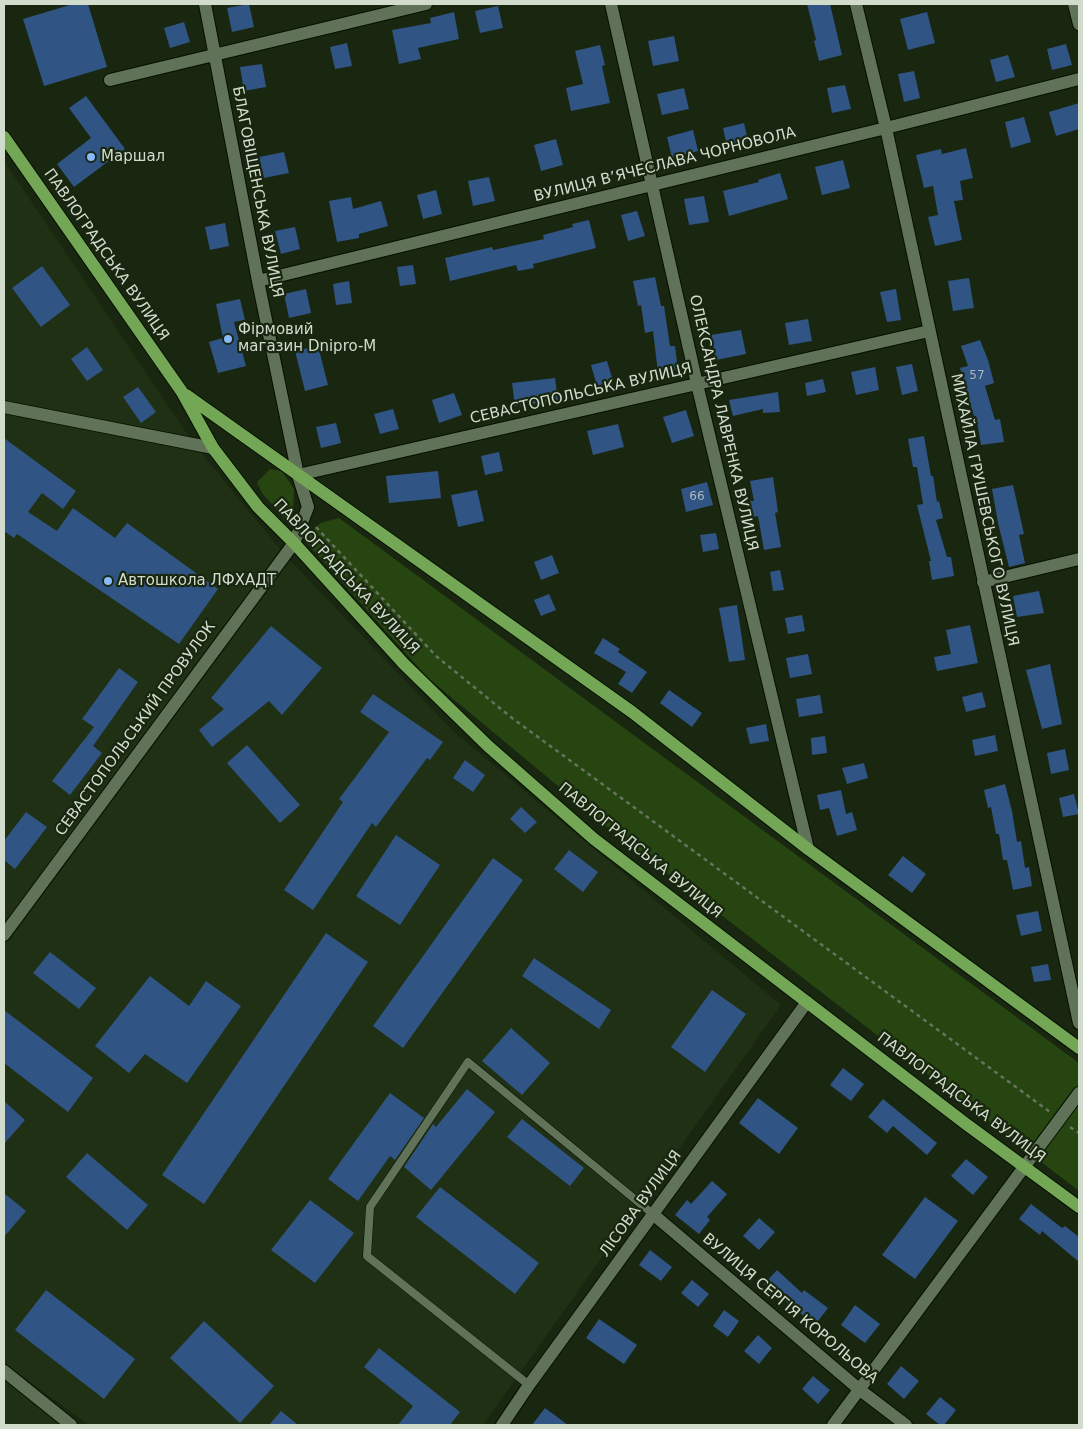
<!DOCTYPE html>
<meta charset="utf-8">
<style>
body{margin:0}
#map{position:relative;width:1083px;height:1429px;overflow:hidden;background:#192710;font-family:"DejaVu Sans",sans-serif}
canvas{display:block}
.frame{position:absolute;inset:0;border:5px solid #d2dccd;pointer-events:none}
</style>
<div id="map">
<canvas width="1083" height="1429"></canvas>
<div class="frame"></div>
</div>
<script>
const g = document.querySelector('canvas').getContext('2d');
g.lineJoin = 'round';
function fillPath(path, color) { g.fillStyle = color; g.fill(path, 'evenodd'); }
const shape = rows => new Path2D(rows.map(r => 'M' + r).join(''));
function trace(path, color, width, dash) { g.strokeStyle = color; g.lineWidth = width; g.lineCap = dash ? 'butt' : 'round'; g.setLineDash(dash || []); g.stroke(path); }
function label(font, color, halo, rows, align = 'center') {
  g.font = font + ' "DejaVu Sans",sans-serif'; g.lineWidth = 4.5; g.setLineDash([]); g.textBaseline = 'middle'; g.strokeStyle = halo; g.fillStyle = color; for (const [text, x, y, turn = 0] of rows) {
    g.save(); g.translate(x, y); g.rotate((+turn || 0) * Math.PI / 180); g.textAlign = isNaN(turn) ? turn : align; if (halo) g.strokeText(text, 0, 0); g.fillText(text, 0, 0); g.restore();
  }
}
const built = shape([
 [4,161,194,444,285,555,454,732,781,1005,483,1425,89,1425,4,1363],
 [4,1371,71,1425,4,1425]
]);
const green = shape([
 [270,469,282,471,294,489,293,515,286,520,262,493,257,482],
 [339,518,1079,1063,1079,1191,606,826,428,678,304,540,320,523]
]);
const building = shape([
 [73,4,88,4,107,67,44,86,23,19],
 [249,4,254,27,232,32,227,8],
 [807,4,830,4,842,55,819,61,814,41,816,40],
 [498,6,503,28,480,33,475,11],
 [454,12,459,39,418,48,421,59,399,64,392,30,431,23,430,18],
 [927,12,935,43,908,50,900,19],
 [184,22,190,42,170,48,164,28],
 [674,36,679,61,653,66,648,41],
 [347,43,352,66,335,69,330,47],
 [1066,44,1072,65,1052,70,1047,49],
 [600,45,605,65,602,66,610,103,571,111,566,88,583,84,575,51],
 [1008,55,1015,77,996,82,990,60],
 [262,64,266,87,244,91,240,67],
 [914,71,920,98,904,102,898,74],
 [845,85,851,109,832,113,827,88],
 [684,88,689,109,662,115,657,94],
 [86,96,125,149,74,187,57,164,91,138,69,108],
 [1079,103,1079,129,1056,136,1049,112],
 [1024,117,1031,142,1011,148,1005,122],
 [744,123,748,141,727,146,723,128],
 [693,130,698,151,672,158,667,137],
 [556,139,563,165,541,171,534,145],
 [966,148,973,178,960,181,963,200,954,201,962,240,935,246,928,217,938,215,933,186,924,188,916,155,941,149,942,154],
 [284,152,289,173,264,178,259,157],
 [843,160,850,188,822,195,815,167],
 [780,173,788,199,729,216,723,191,759,182,758,180],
 [489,177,495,201,473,206,468,181],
 [436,190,442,214,423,219,417,195],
 [704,196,709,222,689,225,684,199],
 [351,197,353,209,381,201,388,226,359,234,359,238,337,242,329,201],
 [637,211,645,236,628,241,621,215],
 [589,220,596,248,533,264,534,268,518,271,516,265,450,281,445,258,492,247,493,250,544,239,543,235,573,227,572,224],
 [225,223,229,246,210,250,205,227],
 [295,227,300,249,281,254,275,231],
 [413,265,416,284,400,286,397,267],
 [42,266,70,305,41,327,12,288],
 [655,277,661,306,664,306,670,346,675,346,678,370,658,373,653,331,645,333,641,305,638,306,633,281],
 [969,278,974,308,953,311,948,281],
 [349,281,352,303,336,305,333,284],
 [306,289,311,313,289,318,284,294],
 [896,289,901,320,887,322,880,292],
 [240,299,245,320,234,322,246,366,218,373,209,342,223,338,216,304],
 [808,319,812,341,789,345,785,323],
 [741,330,746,354,716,360,711,335],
 [980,340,988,360,994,383,985,386,995,420,1000,419,1004,442,981,445,976,416,974,416,960,368,968,366,961,346],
 [318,346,328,385,305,391,295,351],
 [87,347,103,370,87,381,71,359],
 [607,361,613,381,597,386,591,365],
 [912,364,918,391,902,395,896,367],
 [875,367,879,390,856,395,851,372],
 [555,378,558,401,515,406,512,383],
 [823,379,826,392,807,396,805,383],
 [138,387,156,412,141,423,123,397],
 [778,392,780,412,763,413,763,409,733,416,729,400],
 [454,393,462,415,439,423,432,400],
 [393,409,399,429,380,434,374,414],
 [686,410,694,436,672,443,663,417],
 [336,423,341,443,321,448,316,427],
 [618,424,624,447,593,455,587,431],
 [924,436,931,476,933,476,937,502,939,501,943,518,936,520,947,557,951,557,954,576,932,580,929,561,931,561,917,505,923,504,917,467,913,467,908,439],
 [4,438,76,491,63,509,42,493,28,512,57,531,73,508,115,538,127,523,218,589,179,644,17,534,14,538,4,531],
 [499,452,503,471,485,475,481,456],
 [438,471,441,498,389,503,386,476],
 [773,477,778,512,775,513,781,547,764,550,758,516,753,517,750,501,754,501,750,481],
 [707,482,713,505,686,512,681,489],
 [1013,485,1024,534,1019,535,1025,563,1009,567,998,523,992,489],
 [477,490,484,521,458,527,451,495],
 [716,533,719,549,703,552,700,535],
 [552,555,559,573,541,580,534,562],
 [780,570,784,590,773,591,770,572],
 [1039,591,1044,613,1017,617,1013,596],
 [549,594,556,610,541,616,534,600],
 [737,605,745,660,729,662,719,608],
 [802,615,805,631,788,634,785,618],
 [970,625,978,663,937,671,934,657,951,654,946,630],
 [271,626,322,668,282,715,269,701,212,747,199,730,224,709,211,698],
 [603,638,620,649,618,652,647,672,632,693,618,684,626,672,594,653],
 [808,654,812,674,790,678,786,658],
 [1050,664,1062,724,1042,729,1026,670],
 [119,668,138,682,93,746,102,753,70,795,52,781,94,727,82,719],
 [669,690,702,713,692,727,660,703],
 [982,692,986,707,966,712,962,697],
 [373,694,443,742,430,760,427,758,376,827,372,823,313,910,284,890,343,802,339,799,389,732,360,712],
 [820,695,823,713,799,717,796,699],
 [766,724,769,741,750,744,746,728],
 [995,735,998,751,975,756,972,740],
 [825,736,827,753,812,755,811,738],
 [247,745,300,805,280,823,227,763],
 [1065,749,1069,770,1051,774,1047,753],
 [465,760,485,775,473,792,453,778],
 [864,763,868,778,847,784,842,768],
 [1005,784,1012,811,1017,842,1021,841,1025,868,1029,867,1032,886,1013,890,1007,860,1003,860,999,834,996,834,991,807,988,808,984,790],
 [841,790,846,814,852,812,857,830,837,836,829,808,820,810,817,795],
 [1074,794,1079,814,1063,817,1059,798],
 [521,807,537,822,525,833,510,819],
 [26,812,47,827,15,869,4,860,4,841],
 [396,835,440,865,400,925,356,896],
 [569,850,598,872,583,892,554,869],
 [903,856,926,874,912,893,888,875],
 [493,858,523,880,403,1048,373,1026],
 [1038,911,1042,931,1021,936,1016,915],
 [326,933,368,962,204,1204,162,1175],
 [50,952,96,988,79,1009,33,973],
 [534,958,611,1010,599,1029,522,976],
 [1048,964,1051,980,1034,982,1031,967],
 [150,976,189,1006,206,981,241,1006,187,1083,145,1054,129,1073,95,1046],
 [712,990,746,1014,705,1072,671,1047],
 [4,1010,93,1078,68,1112,4,1063],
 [511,1028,550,1063,522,1095,482,1061],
 [843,1068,864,1084,851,1101,830,1085],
 [467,1089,495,1112,431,1190,404,1167,433,1124,436,1127],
 [390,1093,424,1118,395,1160,390,1156,358,1201,328,1179],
 [758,1098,798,1128,779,1154,739,1123],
 [883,1099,937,1143,927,1155,893,1126,887,1133,868,1117],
 [4,1101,25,1120,4,1144],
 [522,1119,584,1168,570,1186,507,1137],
 [87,1153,148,1205,127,1230,66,1177],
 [966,1159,988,1177,973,1195,951,1176],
 [712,1181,727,1194,707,1217,710,1220,699,1234,675,1215,687,1200,691,1204],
 [440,1187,539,1263,515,1294,416,1217],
 [4,1193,26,1211,4,1237],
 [925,1197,958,1221,915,1279,882,1255],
 [310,1200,354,1233,315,1283,271,1250],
 [1031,1204,1062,1228,1065,1226,1079,1237,1079,1262,1042,1231,1040,1235,1019,1219],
 [759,1218,775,1232,759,1250,743,1236],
 [650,1250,672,1267,661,1281,639,1265],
 [777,1270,802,1293,804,1290,828,1308,815,1325,764,1284],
 [692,1280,709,1294,698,1307,681,1293],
 [46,1290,135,1359,104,1399,15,1330],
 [855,1305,880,1324,865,1343,841,1325],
 [724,1310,739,1321,728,1337,713,1326],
 [599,1319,637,1345,624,1364,586,1338],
 [204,1321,274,1386,240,1423,170,1358],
 [758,1335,772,1348,759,1364,744,1351],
 [379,1348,460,1412,450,1425,398,1425,413,1406,364,1367],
 [901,1366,919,1381,904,1399,887,1384],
 [813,1376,830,1390,818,1404,802,1389],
 [940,1397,956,1410,944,1425,940,1425,926,1414],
 [545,1408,568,1425,532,1425],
 [281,1411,298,1425,269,1425]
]);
const path = shape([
 [316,527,436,656,512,718,1050,1112],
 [1070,1127,1079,1133]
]);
const lane = shape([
 [529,1385,367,1256,370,1207,468,1062,654,1215]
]);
const street = shape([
 [611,4,697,384,808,849],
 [856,4,886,128,1079,1023],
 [1074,4,1079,24],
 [110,80,426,4],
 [258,281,886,128,1079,79],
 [4,407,213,448],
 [298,475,929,331],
 [983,582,1079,559],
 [4,935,294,543,308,507,298,475,258,281,205,4],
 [654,1215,860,1390,906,1425],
 [4,1371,71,1425],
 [502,1425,529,1385,807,1002],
 [833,1425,1079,1093]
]);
const primary = shape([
 [4,137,182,392,213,448,258,507,294,543,404,664,488,746,594,839,966,1124,1079,1207],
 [186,395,632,712,808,849,1079,1048]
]);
const markers = [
 [91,157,5,"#89bafc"],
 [228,339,5,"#89bafc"],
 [108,581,5,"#89bafc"]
];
const numberNames = [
 ["57",977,376],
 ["66",697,497]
];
const poiNames = [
 ["Маршал",101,157],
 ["Фірмовий",238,330],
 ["магазин Dnipro-M",238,347],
 ["Автошкола ЛФХАДТ",118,581]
];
const streetNames = [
 ["ВУЛИЦЯ В’ЯЧЕСЛАВА ЧОРНОВОЛА",665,165,-14],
 ["БЛАГОВІЩЕНСЬКА ВУЛИЦЯ",257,192,79],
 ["ПАВЛОГРАДСЬКА ВУЛИЦЯ",106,255,55],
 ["СЕВАСТОПОЛЬСЬКА ВУЛИЦЯ",581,394,-13],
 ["ОЛЕКСАНДРА ЛАВРЕНКА ВУЛИЦЯ",723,423,77],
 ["МИХАЙЛА ГРУШЕВСЬКОГО ВУЛИЦЯ",984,510,78],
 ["ПАВЛОГРАДСЬКА ВУЛИЦЯ",346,577,47],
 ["СЕВАСТОПОЛЬСЬКИЙ ПРОВУЛОК",136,729,-54],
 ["ПАВЛОГРАДСЬКА ВУЛИЦЯ",640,851,39],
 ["ПАВЛОГРАДСЬКА ВУЛИЦЯ",961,1098,37],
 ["ЛІСОВА ВУЛИЦЯ",641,1204,-54],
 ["ВУЛИЦЯ СЕРГІЯ КОРОЛЬОВА",790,1309,40]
];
fillPath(built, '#1f3014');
fillPath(green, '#264511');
fillPath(building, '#305483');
trace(lane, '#041000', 9);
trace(street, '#041000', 14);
trace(primary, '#041000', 14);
trace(path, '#67735f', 2.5, [4, 4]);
trace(lane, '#607258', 8);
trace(street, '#607258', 12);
trace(primary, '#73a655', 12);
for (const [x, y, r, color] of markers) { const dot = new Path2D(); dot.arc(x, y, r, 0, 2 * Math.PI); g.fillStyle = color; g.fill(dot); trace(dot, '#192710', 2); }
label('12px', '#aababa', null, numberNames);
label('15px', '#d2dccd', '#192710', poiNames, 'left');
label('15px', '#d2dccd', '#192710', streetNames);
</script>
